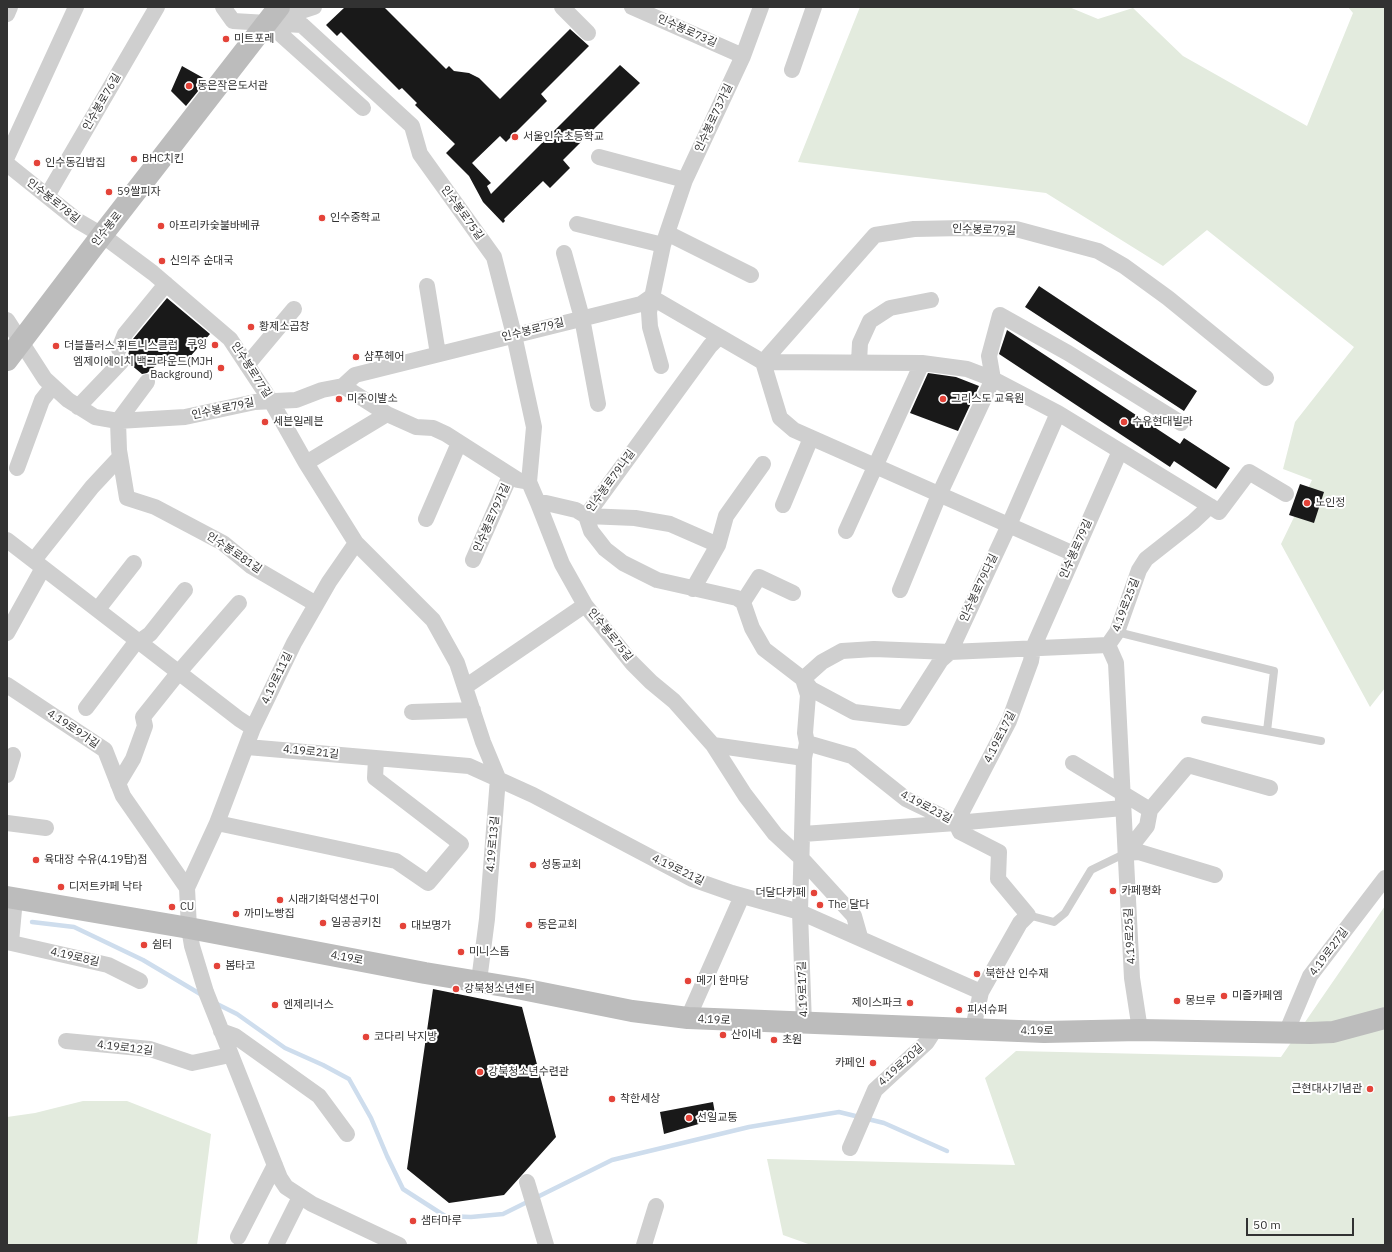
<!DOCTYPE html>
<meta charset="utf-8">
<style>
body{margin:0}
#map{position:relative;width:1392px;height:1252px;overflow:hidden;background:#fff;font-family:"IBM Plex Sans",sans-serif}
canvas{display:block}
.frame{position:absolute;inset:0;border:8px solid #323232;pointer-events:none}
.scale{position:absolute;left:1246px;top:1218px;width:108px;height:18px;box-sizing:border-box;border:2px solid #323232;border-top:0;padding-left:5px;font-size:12px;line-height:14px;white-space:nowrap;color:#323232;-webkit-text-stroke:3px #fff;paint-order:stroke}
</style>
<div id="map">
<canvas width="1392" height="1252"></canvas>
<div class="frame"></div>
<div class="scale">50 m</div>
</div>
<script>
const g = document.querySelector('canvas').getContext('2d');
g.lineJoin = 'round';
function fillPath(path, color) { g.fillStyle = color; g.fill(path, 'evenodd'); }
const shape = rows => new Path2D(rows.map(r => 'M' + r).join(''));
function trace(path, color, width, dash) { g.strokeStyle = color; g.lineWidth = width; g.lineCap = dash ? 'butt' : 'round'; g.setLineDash(dash || []); g.stroke(path); }
function label(font, color, halo, rows, align = 'center') {
  g.font = font + ' "IBM Plex Sans","Noto Sans KR",sans-serif'; g.lineWidth = 4; g.setLineDash([]); g.textBaseline = 'middle'; g.strokeStyle = halo; g.fillStyle = color; for (const [text, x, y, turn = 0] of rows) {
    g.save(); g.translate(x, y); g.rotate((+turn || 0) * Math.PI / 180); g.textAlign = isNaN(turn) ? turn : align; if (halo) g.strokeText(text, 0, 0); g.fillText(text, 0, 0); g.restore();
  }
}
const green = shape([
 [860,7,1069,7,1098,19,1133,8,1183,56,1307,126,1353,13,1348,7,1385,7,1385,688,1370,707,1281,544,1312,480,1283,469,1295,422,1354,347,1207,230,1163,266,1046,193,798,162],
 [1385,906,1385,1245,811,1245,783,1235,767,1159,1015,1165,985,1078,1016,1051,1281,1057],
 [83,1101,127,1101,211,1134,197,1245,7,1245,7,1117,35,1113]
]);
const stream = shape([
 [32,922,74,927,143,960,202,995],
 [215,1003,237,1014,285,1048,323,1065,349,1079,371,1118,387,1156,403,1189,445,1216,471,1217,503,1214,612,1160,749,1127,839,1112,884,1123,947,1151]
]);
const building = shape([
 [345,7,384,7,446,69,449,66,454,71,469,73,479,78,500,99,570,29,589,46,541,94,547,101,506,142,500,136,472,163,491,183,487,186,491,194,620,65,640,83,563,160,570,168,550,188,543,181,504,219,505,221,503,223,483,202,469,176,446,153,455,144,415,105,417,103,402,88,399,90,341,32,337,36,326,25],
 [182,66,207,80,186,106,171,91],
 [1039,286,1197,391,1184,411,1025,307],
 [167,298,210,334,188,359,164,359,147,373,142,374,130,364,128,356,130,346,133,339],
 [1007,330,1180,444,1184,438,1230,468,1216,489,1174,461,1170,467,999,354],
 [928,373,956,377,979,386,958,431,910,413],
 [1300,484,1324,492,1314,523,1289,515],
 [433,989,522,1007,556,1137,504,1195,449,1203,407,1169],
 [713,1102,716,1119,664,1134,660,1112]
]);
const lane = shape([
 [1117,632,1274,671,1267,731,1321,741],
 [1205,720,1267,731],
 [1028,915,1054,922,1065,913,1091,870,1126,853]
]);
const street = shape([
 [223,7,233,21,302,25,412,126,420,154,494,257,514,335,534,427,529,482],
 [562,7,588,33],
 [632,7,743,56],
 [7,14,10,7],
 [277,19,314,7],
 [267,22,363,108],
 [792,70,814,7],
 [7,157,76,7],
 [599,157,685,180],
 [7,164,78,221,102,235,153,273,230,339,271,401,306,463,356,543,433,620,457,663,483,742,498,778,487,919,479,981],
 [47,196,157,7],
 [577,224,663,245],
 [667,233,751,275],
 [564,253,582,318,598,404],
 [427,286,438,354],
 [651,297,763,362,922,363,967,369,993,379,1058,413,1210,506],
 [7,320,45,379,68,400,95,417,118,421,185,417,255,402,296,400,322,390,343,386,355,375,641,304,651,297],
 [119,349,125,334,166,284],
 [859,362,860,343,870,321,890,308,931,300],
 [247,365,294,309],
 [661,366,650,327,649,312,663,245,685,180,743,56,761,7],
 [147,382,118,421,119,450,127,498,155,507,223,543,251,566,316,604],
 [343,386,387,414,416,427,433,428,446,434,518,480,529,482,538,503,546,503,576,510,586,516,591,531,605,549,623,563,657,580,737,598,743,602,752,628,764,649,803,679,811,689,854,712,904,718,941,660,950,652,1009,525,1058,413],
 [78,407,121,362],
 [306,463,387,414],
 [17,468,42,400,53,386],
 [538,503,562,564,585,605,632,663,651,682,674,701,713,745,745,795,775,834,802,859,854,916,860,937],
 [783,505,811,438],
 [586,516,710,346,719,337],
 [586,516,635,518,670,524,718,545],
 [426,519,459,443],
 [846,531,922,363],
 [7,540,239,719,253,728],
 [356,543,329,582,294,643,253,728,217,823,187,888,189,928,192,946,206,992,280,1178,286,1187,312,1204,399,1245],
 [1074,554,794,430,780,418,763,362,875,235,914,229,964,228,1016,229,1098,251,1124,266,1168,298,1266,378],
 [34,560,92,487,120,457],
 [473,560,510,476],
 [693,589,718,545,726,516,763,464],
 [900,590,939,495,993,379,989,356,1000,315,1068,353,1181,423],
 [743,602,759,577,793,593],
 [98,609,134,563],
 [7,633,43,568],
 [7,685,105,750,123,796,187,888],
 [465,687,585,605],
 [86,708,133,646,150,634,185,590],
 [412,712,473,710],
 [807,743,852,756,906,799,956,823,960,832,999,852,998,879,1028,915,1020,923,981,992,973,1028],
 [713,745,804,758],
 [247,747,469,766,533,795,692,879,732,893,800,912,981,992],
 [1073,763,1150,810],
 [7,775,13,755],
 [118,784,133,759,145,726,143,717,179,672,239,603],
 [7,823,46,828],
 [217,823,396,861,428,883,461,844,375,778,376,759],
 [956,823,1009,721,1031,661,1033,648,1120,451],
 [803,834,956,823,1123,808],
 [1126,853,1147,826,1150,810,1188,765,1270,788],
 [1126,853,1139,852,1215,875],
 [7,942,108,965,140,981],
 [11,942,15,899],
 [688,1018,742,896],
 [804,1024,800,912,804,758,807,743,805,733,808,695,803,679,822,662,842,651,874,649,950,652,1108,645],
 [1140,1030,1132,978,1116,663,1108,645,1117,632,1139,570,1146,559,1193,522,1210,506,1219,512,1249,472,1286,494],
 [221,1031,235,1036,319,1096,347,1134],
 [1286,1033,1310,976,1385,878],
 [66,1041,150,1049,192,1063,230,1055],
 [850,1148,875,1090,927,1042,936,1028],
 [527,1182,546,1245],
 [238,1237,275,1165],
 [276,1245,300,1197],
 [644,1245,656,1206]
]);
const secondary = shape([
 [7,360,102,235,279,7],
 [7,897,189,928,425,973,522,989,632,1011,688,1018,1044,1032,1140,1030,1310,1033,1333,1032,1385,1018]
]);
const markers = [
 [226,39,4,"#e44339"],
 [189,86,4,"#e44339"],
 [515,137,4,"#e44339"],
 [134,159,4,"#e44339"],
 [37,163,4,"#e44339"],
 [109,192,4,"#e44339"],
 [322,218,4,"#e44339"],
 [161,226,4,"#e44339"],
 [162,261,4,"#e44339"],
 [251,327,4,"#e44339"],
 [215,345,4,"#e44339"],
 [56,346,4,"#e44339"],
 [356,357,4,"#e44339"],
 [221,368,4,"#e44339"],
 [339,399,4,"#e44339"],
 [943,399,4,"#e44339"],
 [265,422,4,"#e44339"],
 [1124,422,4,"#e44339"],
 [1307,503,4,"#e44339"],
 [36,860,4,"#e44339"],
 [533,865,4,"#e44339"],
 [61,887,4,"#e44339"],
 [1113,891,4,"#e44339"],
 [814,893,4,"#e44339"],
 [280,900,4,"#e44339"],
 [820,905,4,"#e44339"],
 [172,907,4,"#e44339"],
 [236,914,4,"#e44339"],
 [323,923,4,"#e44339"],
 [529,925,4,"#e44339"],
 [403,926,4,"#e44339"],
 [144,945,4,"#e44339"],
 [461,952,4,"#e44339"],
 [217,966,4,"#e44339"],
 [977,974,4,"#e44339"],
 [688,981,4,"#e44339"],
 [456,989,4,"#e44339"],
 [1224,996,4,"#e44339"],
 [1177,1001,4,"#e44339"],
 [910,1003,4,"#e44339"],
 [275,1005,4,"#e44339"],
 [959,1010,4,"#e44339"],
 [723,1035,4,"#e44339"],
 [366,1037,4,"#e44339"],
 [774,1040,4,"#e44339"],
 [873,1063,4,"#e44339"],
 [480,1072,4,"#e44339"],
 [1370,1089,4,"#e44339"],
 [612,1099,4,"#e44339"],
 [689,1118,4,"#e44339"],
 [413,1221,4,"#e44339"]
];
const streetNames = [
 ["인수봉로73길",687,31,24],
 ["인수봉로76길",102,102,-60],
 ["인수봉로73가길",714,118,-65],
 ["인수봉로78길",53,201,38],
 ["인수봉로75길",462,213,54],
 ["인수봉로",107,229,-51],
 ["인수봉로79길",984,230,2],
 ["인수봉로79길",533,330,-14],
 ["인수봉로77길",251,370,57],
 ["인수봉로79길",223,409,-12],
 ["인수봉로79나길",611,481,-54],
 ["인수봉로79가길",492,518,-66],
 ["인수봉로79길",1076,549,-66],
 ["인수봉로81길",234,553,34],
 ["인수봉로79다길",979,588,-65],
 ["4.19로25길",1126,605,-69],
 ["인수봉로75길",610,635,51],
 ["4.19로11길",277,678,-64],
 ["4.19로9가길",73,729,34],
 ["4.19로17길",1000,737,-63],
 ["4.19로21길",311,752,6],
 ["4.19로23길",926,807,28],
 ["4.19로13길",493,844,-85],
 ["4.19로21길",678,870,26],
 ["4.19로25길",1130,936,-93],
 ["4.19로27길",1329,952,-53],
 ["4.19로8길",75,957,13],
 ["4.19로",347,958,11],
 ["4.19로17길",803,989,-92],
 ["4.19로",714,1020,3],
 ["4.19로",1037,1031,1],
 ["4.19로12길",125,1048,7],
 ["4.19로20길",901,1065,-42]
];
const poiNames = [
 ["미트포레",234,39],
 ["동은작은도서관",197,86],
 ["서울인수초등학교",523,137],
 ["BHC치킨",142,159],
 ["인수동김밥집",45,163],
 ["59쌀피자",117,192],
 ["인수중학교",330,218],
 ["아프리카숯불바베큐",169,226],
 ["신의주 순대국",170,261],
 ["황제소곱창",259,327],
 ["쿠잉",207,345,"right"],
 ["더블플러스 휘트니스클럽",64,346],
 ["샴푸헤어",364,357],
 ["엠제이에이치 백그라운드(MJH",213,362,"right"],
 ["Background)",213,375,"right"],
 ["미주이발소",347,399],
 ["그리스도 교육원",951,399],
 ["세븐일레븐",273,422],
 ["수유현대빌라",1132,422],
 ["노인정",1315,503],
 ["육대장 수유(4.19탑)점",44,860],
 ["성동교회",541,865],
 ["디저트카페 낙타",69,887],
 ["카페평화",1121,891],
 ["더달다카페",806,893,"right"],
 ["시래기화덕생선구이",288,900],
 ["The 달다",828,905],
 ["CU",180,907],
 ["까미노빵집",244,914],
 ["일공공키친",331,923],
 ["동은교회",537,925],
 ["대보명가",411,926],
 ["쉼터",152,945],
 ["미니스톱",469,952],
 ["봄타코",225,966],
 ["북한산 인수재",985,974],
 ["메기 한마당",696,981],
 ["강북청소년센터",464,989],
 ["미즐카페엠",1232,996],
 ["몽브루",1185,1001],
 ["제이스파크",902,1003,"right"],
 ["엔제리너스",283,1005],
 ["피서슈퍼",967,1010],
 ["산이네",731,1035],
 ["코다리 낙지방",374,1037],
 ["초원",782,1040],
 ["카페인",865,1063,"right"],
 ["강북청소년수련관",488,1072],
 ["근현대사기념관",1362,1089,"right"],
 ["착한세상",620,1099],
 ["선일교통",697,1118],
 ["샘터마루",421,1221]
];
fillPath(green, '#e3ebde');
trace(stream, '#cedded', 4.5);
fillPath(building, '#191919');
trace(lane, '#cfcfcf', 8);
trace(street, '#cfcfcf', 16);
trace(secondary, '#bcbcbc', 22);
for (const [x, y, r, color] of markers) { const dot = new Path2D(); dot.arc(x, y, r, 0, 2 * Math.PI); g.fillStyle = color; g.fill(dot); trace(dot, '#fff', 1.5); }
label('11px', '#323232', '#fff', streetNames);
label('11px', '#323232', '#fff', poiNames, 'left');
</script>
